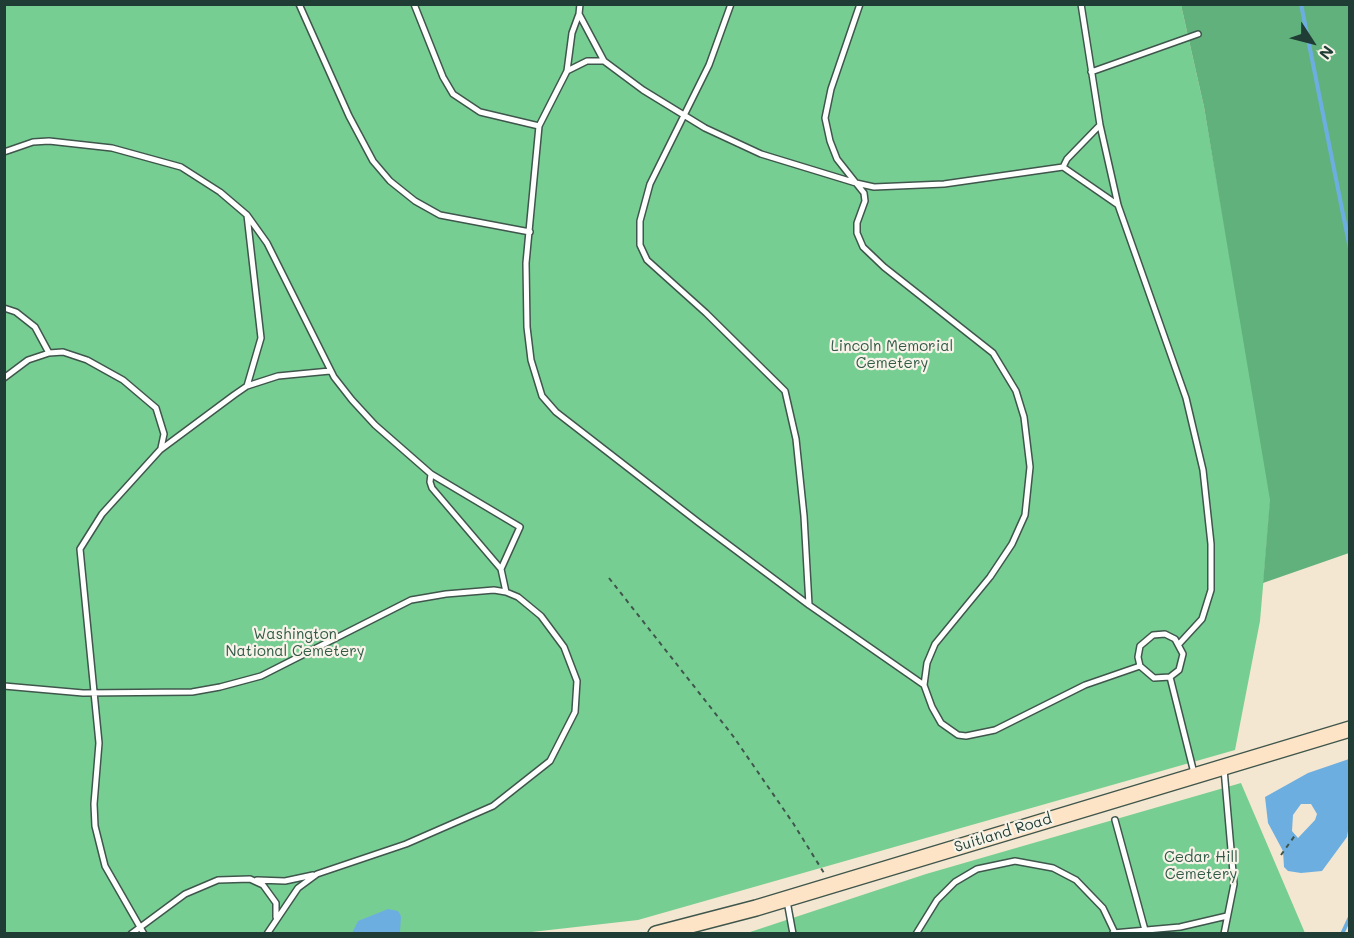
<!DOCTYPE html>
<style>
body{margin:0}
#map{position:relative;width:1354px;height:938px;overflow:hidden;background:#f4e7d1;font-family:Mali,sans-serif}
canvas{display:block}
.frame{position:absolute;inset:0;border:6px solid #1f3d34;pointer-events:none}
.north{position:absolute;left:1282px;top:12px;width:60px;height:60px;-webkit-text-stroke:4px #f7f3e8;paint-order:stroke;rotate:126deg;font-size:16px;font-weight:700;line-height:24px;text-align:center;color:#1f3d34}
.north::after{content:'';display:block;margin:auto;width:21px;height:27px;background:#1f3d34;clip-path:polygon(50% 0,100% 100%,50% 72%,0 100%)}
</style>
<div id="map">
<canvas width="1354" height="938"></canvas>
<div class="frame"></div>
<div class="north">N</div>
</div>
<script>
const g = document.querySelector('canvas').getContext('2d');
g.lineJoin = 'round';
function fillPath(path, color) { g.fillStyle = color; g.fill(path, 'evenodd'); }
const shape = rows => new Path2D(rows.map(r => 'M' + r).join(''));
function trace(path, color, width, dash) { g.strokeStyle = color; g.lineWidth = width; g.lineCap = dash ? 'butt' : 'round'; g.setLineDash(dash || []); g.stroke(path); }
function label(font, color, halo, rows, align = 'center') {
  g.font = font + ' Mali,sans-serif'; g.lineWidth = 4.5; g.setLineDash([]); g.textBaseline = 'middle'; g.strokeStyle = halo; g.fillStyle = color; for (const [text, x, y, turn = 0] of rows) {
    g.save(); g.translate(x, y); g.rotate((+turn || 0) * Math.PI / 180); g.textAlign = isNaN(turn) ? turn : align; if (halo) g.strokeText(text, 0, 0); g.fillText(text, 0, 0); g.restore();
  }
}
const green = shape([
 [5,5,1181,5,1204,107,1271,494,1260,621,1235,750,638,920,514,934,5,934],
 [1241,783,1305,933,744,934,926,874]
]);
const forest = shape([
 [1181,5,1349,5,1349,553,1263,583,1270,500,1204,107]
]);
const water = shape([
 [1349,759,1350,819,1347,837,1322,871,1301,873,1288,871,1284,867,1283,851,1268,823,1265,797,1308,773],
 [1301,804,1311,804,1317,814,1315,820,1298,838,1292,831,1293,815],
 [388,909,398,911,401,916,400,933,352,933,358,921]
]);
const stream = shape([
 [1301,4,1350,249],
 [1342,934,1350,917]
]);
const path = shape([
 [609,578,733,736,793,823,824,873],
 [1281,855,1296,834]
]);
const lane = shape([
 [299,4,349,116,373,161,390,181,415,201,440,215,530,232],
 [414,4,443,77,453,94,480,112,539,126],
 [580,4,579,14,604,61,643,90,705,128,761,154,856,183,864,193,865,201,857,223,857,233,863,247,884,267,993,353,1016,391,1024,417,1030,467,1025,515,1012,544,990,577,935,644,927,663,924,685,932,707,941,723,958,735,966,736,995,730,1085,685,1140,666],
 [731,4,709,65,650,184,640,221,640,245,647,260,706,313,785,391,796,439,804,516,809,605],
 [860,4,831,89,825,118,830,141,837,159,856,183,874,187,944,184,1063,167,1067,159,1100,125,1081,4],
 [579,14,572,33,567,71,539,126,526,263,527,327,531,360,542,396,556,412,698,522,809,605,924,685],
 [567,71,587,61,604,61],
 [1091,72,1198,34],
 [1100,125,1118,205,1186,398,1203,470,1211,544,1211,590,1202,619,1179,644],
 [4,152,33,142,49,141,112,148,181,167,220,192,247,215,261,338,247,386],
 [1063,167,1118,205],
 [247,215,267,243,334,377,352,400,375,425,431,474,520,527,501,569,506,592],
 [4,308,16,312,35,327,49,353],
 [4,378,28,360,49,353,63,352,87,360,123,380,156,408,164,434,161,448],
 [431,474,430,482,432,488,501,569],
 [1170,677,1154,678,1140,666,1138,657,1140,646,1153,635,1165,634,1175,639,1183,654,1179,670,1170,677,1194,773],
 [4,686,83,693,192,692,220,687,261,676,411,600,446,594,494,590,506,592,518,597,541,616,564,647,577,681,575,712,550,761,493,806,406,844,317,874,298,888,267,934],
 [1115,820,1145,930],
 [257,880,285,881,313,875],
 [787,901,793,934],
 [1113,933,1180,927,1227,916],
 [131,934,185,894,218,880,250,879,263,885,276,903,276,917],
 [144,934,105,866,95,826,94,804,99,743,80,549,102,514,160,450,234,395,247,386,278,376,330,371],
 [916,934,937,900,955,882,977,869,1015,861,1053,868,1076,880,1103,908,1115,933],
 [1224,934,1234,884,1224,769]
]);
const secondary = shape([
 [656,934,756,908,1350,729]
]);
const parkNames = [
 ["Lincoln Memorial",892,346],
 ["Cemetery",892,363],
 ["Washington",295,634],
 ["National Cemetery",295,651],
 ["Cedar Hill",1201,857],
 ["Cemetery",1201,874]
];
const streetNames = [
 ["Suitland Road",1003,833,-17]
];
fillPath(green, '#77ce92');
fillPath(forest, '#61b17c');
fillPath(water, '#6daee1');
trace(stream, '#6daee1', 4);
trace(lane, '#3f564c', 8);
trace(secondary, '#3f564c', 18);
trace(path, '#3f564c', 2, [4.5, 4.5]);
trace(lane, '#fff', 5);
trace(secondary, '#fee4c6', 15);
label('15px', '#315a47', '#f7f3e8', parkNames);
label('15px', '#1f3d34', '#f7f3e8', streetNames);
</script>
